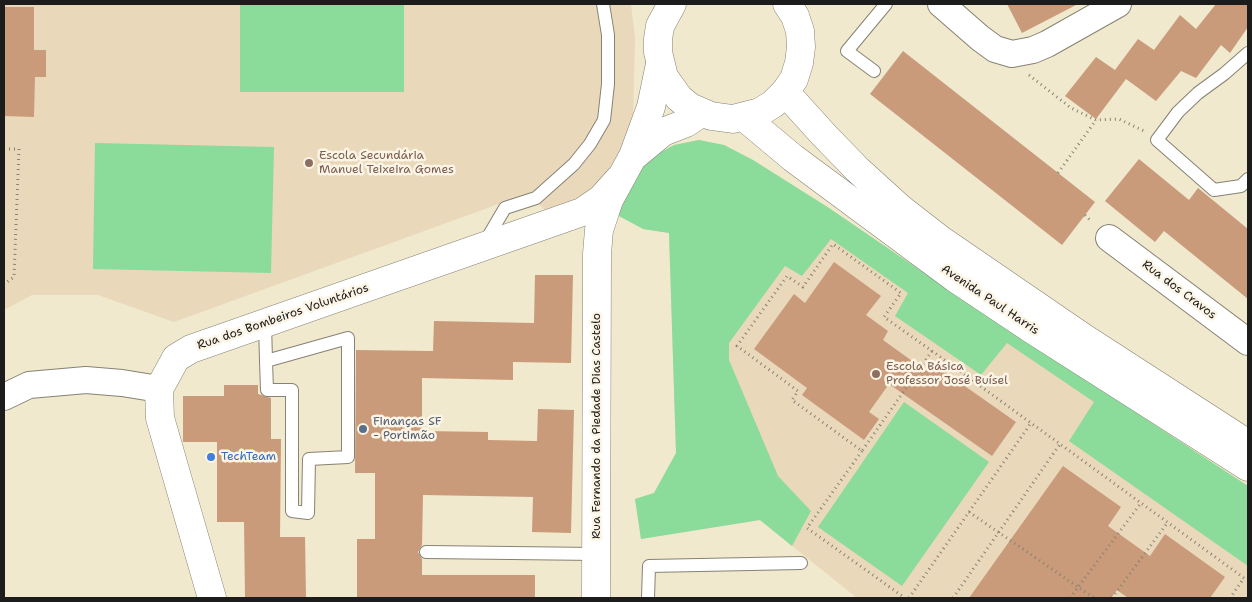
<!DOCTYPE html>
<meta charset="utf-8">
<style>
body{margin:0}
#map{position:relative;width:1252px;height:602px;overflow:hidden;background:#f0e9cd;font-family:"Shantell Sans",sans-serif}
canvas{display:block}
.frame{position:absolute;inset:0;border:5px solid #1c1c1c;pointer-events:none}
</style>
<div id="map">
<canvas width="1252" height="602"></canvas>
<div class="frame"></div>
</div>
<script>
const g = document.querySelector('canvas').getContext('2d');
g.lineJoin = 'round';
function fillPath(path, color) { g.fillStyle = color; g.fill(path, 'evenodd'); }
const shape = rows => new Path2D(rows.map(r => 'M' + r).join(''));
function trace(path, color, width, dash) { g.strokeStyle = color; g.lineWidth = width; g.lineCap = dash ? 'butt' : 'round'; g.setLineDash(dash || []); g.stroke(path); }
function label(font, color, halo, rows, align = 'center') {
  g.font = font + ' "Shantell Sans",sans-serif'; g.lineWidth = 5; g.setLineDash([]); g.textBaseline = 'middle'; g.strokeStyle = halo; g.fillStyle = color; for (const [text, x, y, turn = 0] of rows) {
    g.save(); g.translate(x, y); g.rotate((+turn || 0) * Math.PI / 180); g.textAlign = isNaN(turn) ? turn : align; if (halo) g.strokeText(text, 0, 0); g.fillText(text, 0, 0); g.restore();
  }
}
const built = shape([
 [4,4,631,4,635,38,633,119,621,148,606,177,579,197,549,213,526,194,174,322,98,295,32,295,4,310],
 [699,140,724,145,753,160,829,208,958,296,1248,486,1248,598,857,598,760,520,641,539,635,499,654,493,676,453,669,233,643,229,674,145]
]);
const green = shape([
 [240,4,404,4,404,92,240,92],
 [699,140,724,145,753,160,829,208,958,296,1248,486,1248,566,1069,441,1094,402,1007,343,981,375,895,316,908,293,831,239,802,276,785,266,729,343,729,360,778,476,811,511,792,546,760,520,641,539,635,499,654,493,676,453,669,233,643,229,617,215,628,187,646,160,674,145],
 [95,143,274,147,271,273,93,269],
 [904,402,989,462,902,586,818,527]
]);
const building = shape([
 [1007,4,1078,4,1022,33],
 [1216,4,1248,4,1248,27,1230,53,1221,45,1196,78,1181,71,1156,101,1126,79,1096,119,1065,96,1096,57,1115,70,1138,39,1154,50,1180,15,1196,29],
 [4,7,34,7,34,50,46,50,46,77,35,77,34,117,4,116],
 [903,51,1095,202,1062,245,870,94],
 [1139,159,1189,200,1198,188,1248,229,1248,299,1164,231,1155,242,1105,201],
 [834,262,881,296,866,315,888,331,883,340,926,371,932,363,1016,422,992,456,889,384,869,412,879,419,864,440,802,395,807,388,754,349,794,294,805,303],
 [535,275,573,275,571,363,513,362,513,380,422,378,422,431,488,432,488,440,537,441,538,409,574,410,571,533,532,532,533,497,423,495,422,545,418,552,422,559,422,575,535,575,535,598,357,598,357,539,375,539,375,473,355,473,356,350,433,351,434,321,534,323],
 [224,385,258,385,258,394,271,398,271,439,281,439,280,537,305,537,306,598,245,598,244,522,217,522,217,442,183,442,183,396,224,396],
 [1063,466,1121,507,1108,526,1150,556,1165,534,1225,577,1210,598,1128,598,1117,590,1111,598,969,598]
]);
const path = shape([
 [1029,75,1071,108,1096,120,1119,119,1144,131],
 [4,149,19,149,14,277,4,284],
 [1058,173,1096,120],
 [1085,215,1092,222],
 [932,351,862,451,792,400,798,391,737,346,787,276,803,287,833,244,901,293,884,317,932,351,1060,444,1244,578,1230,598],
 [862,451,807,528,905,598],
 [969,512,1094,598],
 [909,598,1031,423],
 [953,598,1060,444],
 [1070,598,1141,503],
 [1112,598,1168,522]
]);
const service = shape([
 [1248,53,1224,74,1198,93,1178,112,1157,140,1214,190,1241,186,1248,179],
 [874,71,847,51,886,4],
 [485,242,505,208,536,198,574,164,590,144,604,120,608,84,608,35,603,4],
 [265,323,266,361,267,390,292,390,292,511,308,513,309,459,348,457,348,338,266,361],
 [426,552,596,554],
 [648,598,649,566,801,563]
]);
const minor = shape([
 [941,4,980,38,995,49,1012,54,1033,50,1047,44,1118,4],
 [1109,238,1248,342],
 [4,397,29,385,86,380,122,383,159,389]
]);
const tertiary = shape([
 [634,156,663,132,686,123,701,113],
 [212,598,160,418,159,389,176,358,191,349,582,212,601,199,619,179],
 [596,598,597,254,599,230,609,200,633,156,644,126,651,107,660,64]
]);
const secondary = shape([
 [672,4,660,26,658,39,658,52,664,77,679,98,690,107,711,116,733,119,760,112,773,104,785,92,794,79,799,63,801,47,800,31,795,16,787,4],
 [785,92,823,134,858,170,901,209,941,240,1084,338,1248,444],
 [744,117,793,158,955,278,1033,330,1248,467]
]);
const markers = [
 [309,163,5,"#8d6e63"],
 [876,374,5,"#8d6e63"],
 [363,429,5,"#5c6f8a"],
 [211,457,5,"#3f7fe0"]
];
const educationNames = [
 ["Escola Secundária",319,156],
 ["Manuel Teixeira Gomes",319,170],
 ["Escola Básica",886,367],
 ["Professor José Buísel",886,381]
];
const streetNames = [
 ["Rua dos Cravos",1179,290,37],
 ["Avenida Paul Harris",990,300,34],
 ["Rua dos Bombeiros Voluntários",283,317,-19],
 ["Rua Fernando da Piedade Dias Castelo",597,426,-90]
];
const serviceNames = [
 ["Finanças SF",373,422],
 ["- Portimão",373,436]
];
const shopNames = [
 ["TechTeam",221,457]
];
fillPath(built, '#ead8ba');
fillPath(green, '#8bdb9b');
fillPath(building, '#c99b7a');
trace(service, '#868274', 14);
trace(minor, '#868274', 28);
trace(tertiary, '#868274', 29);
trace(secondary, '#868274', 29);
trace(path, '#868274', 3, [1, 4]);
trace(service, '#fff', 12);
trace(minor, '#fff', 26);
trace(tertiary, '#fff', 28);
trace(secondary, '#fff', 28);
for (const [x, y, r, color] of markers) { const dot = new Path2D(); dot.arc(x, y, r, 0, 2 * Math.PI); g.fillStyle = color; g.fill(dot); trace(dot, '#fcf5e5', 2); }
label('12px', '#785e54', '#fcf5e5', educationNames, 'left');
label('12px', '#1c1c1c', '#fcf5e5', streetNames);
label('12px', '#4e5e75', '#fcf5e5', serviceNames, 'left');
label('12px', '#366cbe', '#fcf5e5', shopNames, 'left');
</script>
